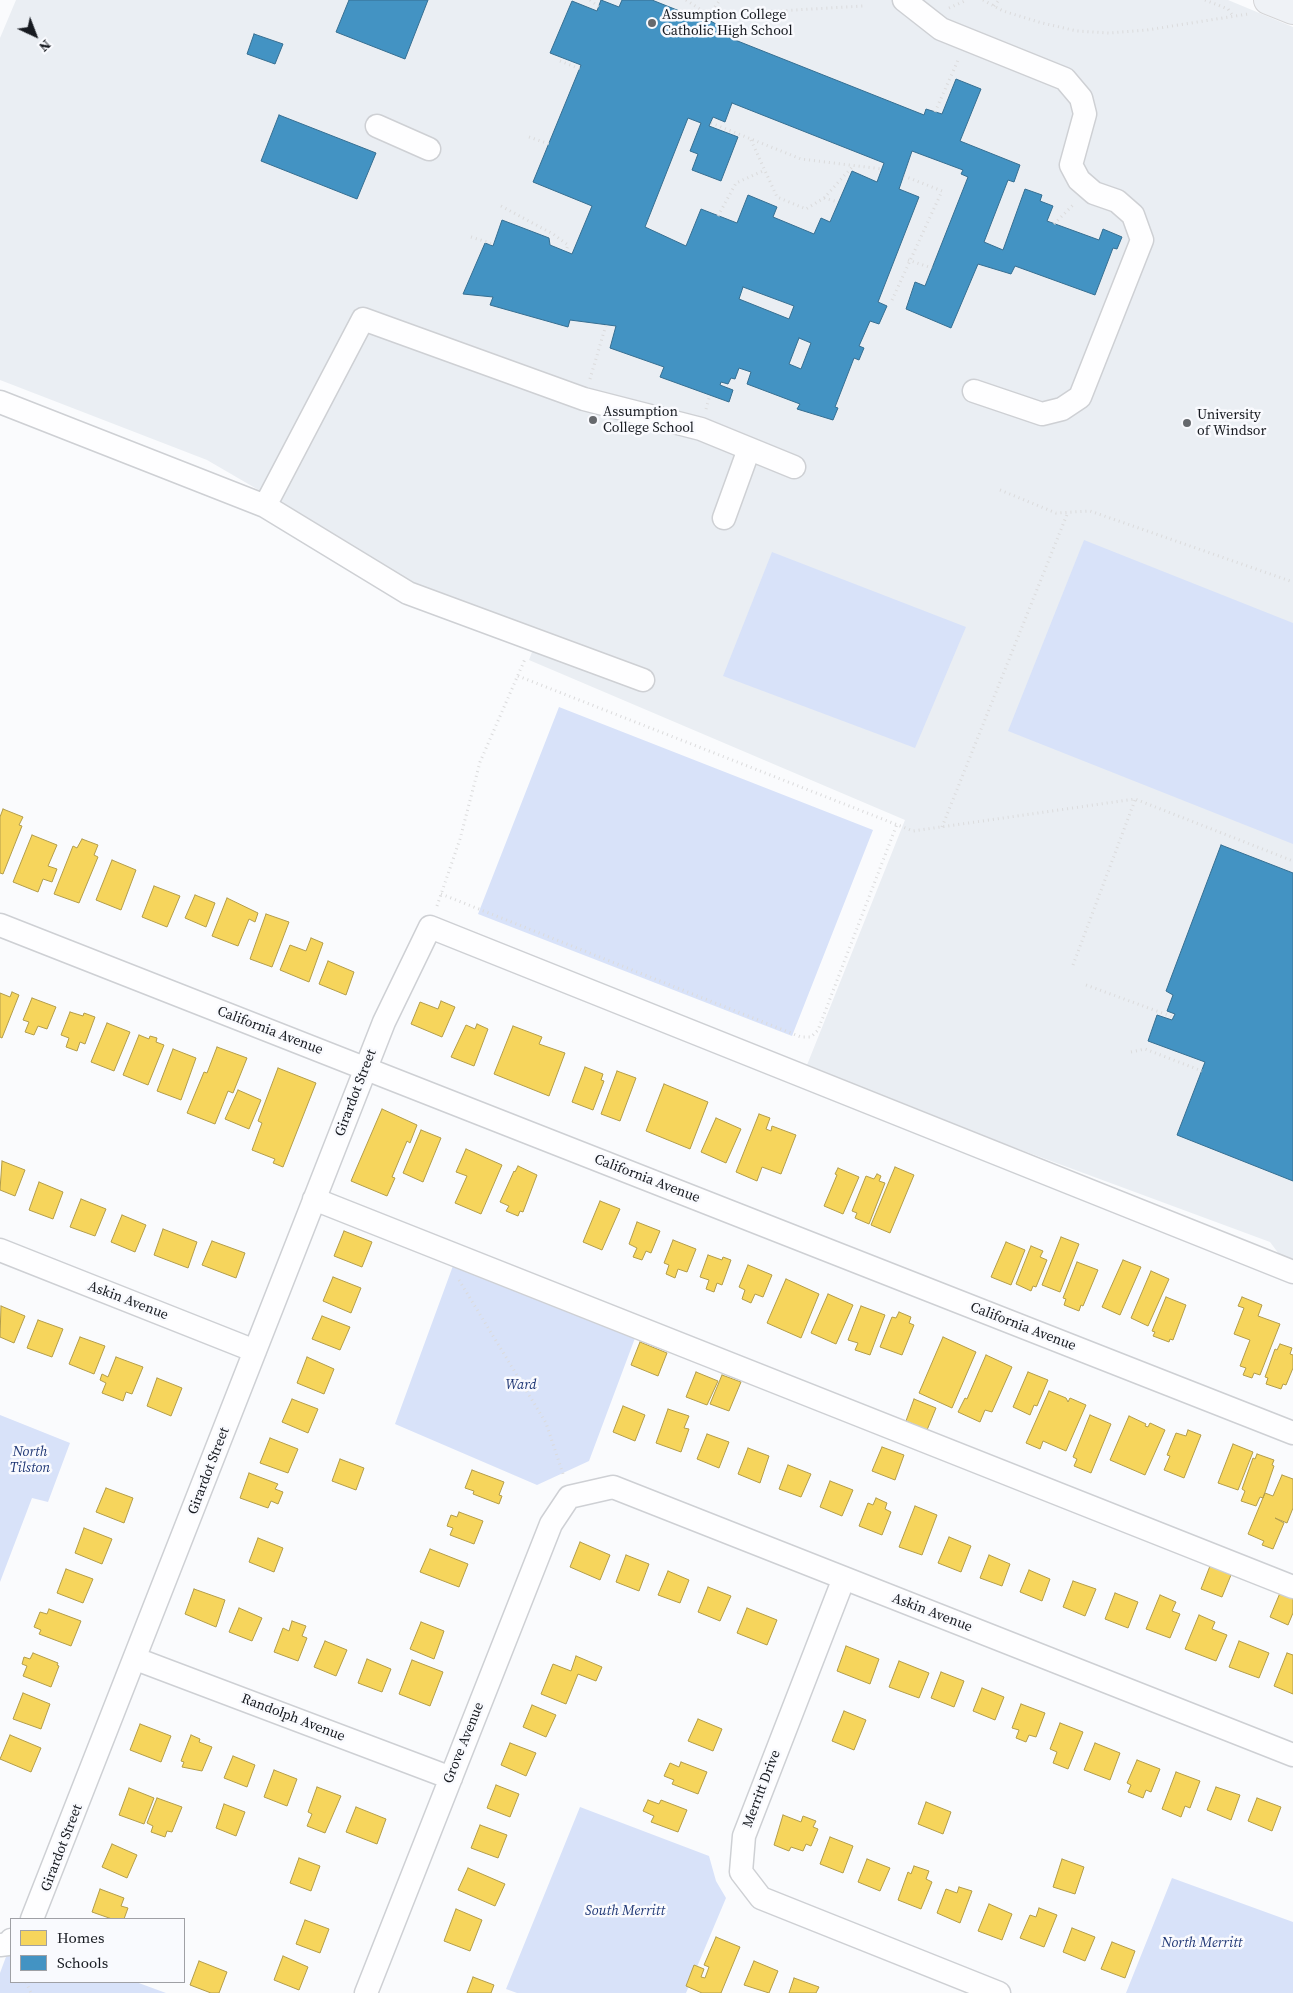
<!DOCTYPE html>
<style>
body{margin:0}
#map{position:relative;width:1293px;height:1993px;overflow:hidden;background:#fafbfd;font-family:"Source Serif 4",serif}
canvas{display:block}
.legend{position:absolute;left:10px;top:1918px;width:175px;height:65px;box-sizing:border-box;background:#f9fafe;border:1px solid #9fa0a5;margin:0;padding:6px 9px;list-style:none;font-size:15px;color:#171a20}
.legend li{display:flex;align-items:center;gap:10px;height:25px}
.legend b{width:25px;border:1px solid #9fa0a5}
.north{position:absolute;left:10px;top:10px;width:50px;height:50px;-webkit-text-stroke:4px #f9fafe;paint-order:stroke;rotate:137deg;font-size:14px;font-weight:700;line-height:20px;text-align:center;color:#171a20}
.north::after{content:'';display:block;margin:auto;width:18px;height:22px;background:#171a20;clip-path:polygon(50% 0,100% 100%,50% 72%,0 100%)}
</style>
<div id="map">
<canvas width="1293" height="1993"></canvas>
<ul class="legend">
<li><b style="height:14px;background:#f6d55c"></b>Homes</li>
<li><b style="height:14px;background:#4393c3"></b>Schools</li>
</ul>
<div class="north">N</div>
</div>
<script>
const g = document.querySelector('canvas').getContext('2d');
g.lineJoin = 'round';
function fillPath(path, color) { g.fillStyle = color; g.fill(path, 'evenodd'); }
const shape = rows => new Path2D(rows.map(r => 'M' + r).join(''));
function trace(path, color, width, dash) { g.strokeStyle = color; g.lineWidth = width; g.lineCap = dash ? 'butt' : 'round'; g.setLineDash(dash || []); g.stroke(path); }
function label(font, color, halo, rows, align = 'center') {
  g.font = font + ' "Source Serif 4",serif'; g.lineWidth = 5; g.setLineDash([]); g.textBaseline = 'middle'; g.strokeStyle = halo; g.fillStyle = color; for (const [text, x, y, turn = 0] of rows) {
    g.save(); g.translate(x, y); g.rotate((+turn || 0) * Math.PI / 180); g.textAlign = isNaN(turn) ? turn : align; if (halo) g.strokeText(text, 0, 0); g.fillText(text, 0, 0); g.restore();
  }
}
const built = shape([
 [16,0,1228,0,1293,27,1293,1262,1282,1258,1270,1242,805,1070,905,820,529,660,532,652,414,605,312,521,207,460,0,380,0,38]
]);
const green = shape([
 [1084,540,1293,623,1293,844,1008,731],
 [772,552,966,627,915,748,723,676],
 [559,707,873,830,792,1036,478,914],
 [454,1263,635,1338,589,1461,537,1485,395,1424],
 [0,1415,70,1443,48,1502,32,1498,0,1582],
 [580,1807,709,1856,716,1881,726,1898,686,1993,517,1993,506,1989],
 [1172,1878,1293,1922,1293,1993,1126,1993],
 [11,1952,11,1982,136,1982,166,1993,0,1993,0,1973,7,1954]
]);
const homes = shape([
 [3,809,23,817,19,825,22,826,3,874,0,873,0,817,3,809],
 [32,835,57,845,48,866,57,869,52,882,43,879,38,892,13,882,32,835],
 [82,839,98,845,94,855,98,857,79,903,54,894,73,846,77,848,82,839],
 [112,860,136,870,121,910,96,900,112,860],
 [154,886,180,896,167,927,142,917,154,886],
 [195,895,215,903,206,927,185,918,195,895],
 [227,898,258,913,255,922,249,919,238,946,212,936,227,898],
 [266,914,289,922,272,967,250,959,266,914],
 [311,938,323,943,309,982,280,970,290,945,306,951,311,938],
 [328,961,354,972,346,995,319,984,328,961],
 [12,992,19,995,2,1038,0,1037,0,993,10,997,12,992],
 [32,998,56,1007,47,1029,38,1026,34,1035,25,1032,29,1022,23,1020,32,998],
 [441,1001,455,1007,442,1037,411,1024,420,1002,438,1009,441,1001],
 [70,1012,83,1016,84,1013,95,1017,85,1044,80,1042,77,1051,66,1047,69,1038,61,1035,70,1012],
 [107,1023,130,1032,114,1071,91,1062,107,1023],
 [477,1024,488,1029,474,1066,451,1057,466,1025,475,1029,477,1024],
 [513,1026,542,1037,539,1044,565,1053,549,1096,494,1074,513,1026],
 [139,1035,149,1039,150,1036,157,1038,156,1042,164,1045,148,1085,123,1075,139,1035],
 [217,1047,247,1058,233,1093,228,1091,215,1124,187,1113,204,1072,207,1073,217,1047],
 [173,1049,196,1058,181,1100,157,1091,173,1049],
 [585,1067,603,1074,601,1080,604,1081,593,1110,572,1102,585,1067],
 [278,1068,316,1083,283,1167,273,1163,275,1159,252,1150,262,1123,258,1121,278,1068],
 [617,1071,636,1078,620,1121,601,1114,617,1071],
 [664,1084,708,1102,690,1149,646,1131,664,1084],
 [238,1090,261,1100,249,1129,225,1119,238,1090],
 [382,1109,417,1125,410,1143,407,1141,392,1177,395,1178,387,1196,351,1181,382,1109],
 [759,1114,770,1118,766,1129,771,1131,772,1126,796,1135,781,1174,762,1167,757,1181,736,1172,759,1114],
 [716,1118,741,1129,726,1163,701,1152,716,1118],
 [421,1130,441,1138,423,1182,403,1173,421,1130],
 [466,1149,502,1165,481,1214,455,1203,467,1176,456,1172,466,1149],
 [2,1161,25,1170,15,1196,0,1190,2,1161],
 [518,1166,537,1175,523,1212,520,1211,518,1216,506,1211,509,1206,500,1202,514,1171,515,1172,518,1166],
 [895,1167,914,1175,890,1233,871,1225,895,1167],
 [838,1168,859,1177,843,1214,824,1206,837,1175,835,1174,838,1168],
 [877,1174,881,1176,879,1181,885,1183,869,1224,855,1218,857,1213,852,1211,866,1176,874,1179,877,1174],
 [39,1182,63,1192,53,1219,29,1210,39,1182],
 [81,1199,106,1209,95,1236,70,1227,81,1199],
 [600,1201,620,1209,602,1250,583,1242,600,1201],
 [122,1215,146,1225,135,1252,111,1242,122,1215],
 [637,1222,660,1231,651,1253,646,1251,642,1260,633,1257,637,1248,629,1244,637,1222],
 [163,1229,197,1242,188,1268,154,1255,163,1229],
 [344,1231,372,1242,362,1267,334,1256,344,1231],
 [1061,1237,1079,1244,1060,1292,1042,1285,1061,1237],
 [673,1240,696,1249,687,1272,678,1269,675,1278,666,1274,669,1265,664,1263,673,1240],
 [212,1241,245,1253,236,1278,202,1265,212,1241],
 [1006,1242,1025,1250,1011,1285,991,1277,1006,1242],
 [1031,1246,1043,1251,1040,1257,1047,1260,1036,1287,1033,1286,1031,1291,1016,1284,1031,1246],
 [708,1255,722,1260,723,1257,731,1260,722,1285,717,1283,714,1292,706,1289,709,1280,700,1277,708,1255],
 [1123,1260,1141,1267,1120,1315,1102,1307,1123,1260],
 [1077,1262,1098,1270,1083,1306,1081,1305,1079,1311,1064,1305,1066,1299,1063,1298,1077,1262],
 [748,1265,772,1275,763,1297,755,1294,751,1303,742,1299,745,1290,739,1287,748,1265],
 [1151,1271,1169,1279,1148,1326,1131,1318,1151,1271],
 [333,1277,361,1288,351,1313,323,1301,333,1277],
 [786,1279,819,1294,801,1338,767,1323,786,1279],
 [828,1294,853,1305,836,1344,811,1333,828,1294],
 [1166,1297,1186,1305,1173,1340,1170,1339,1169,1342,1153,1336,1155,1332,1152,1331,1166,1297],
 [1242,1297,1262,1305,1258,1316,1280,1324,1260,1375,1254,1373,1252,1378,1243,1375,1246,1368,1240,1366,1250,1340,1234,1334,1244,1308,1238,1306,1242,1297],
 [1,1306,25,1316,14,1343,0,1337,1,1306],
 [861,1306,885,1315,870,1355,855,1350,858,1343,848,1340,861,1306],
 [899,1312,911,1317,909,1323,914,1325,902,1355,880,1347,892,1317,896,1318,899,1312],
 [322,1316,350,1327,340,1350,312,1339,322,1316],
 [38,1320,63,1329,52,1357,27,1348,38,1320],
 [80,1337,105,1346,94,1374,69,1364,80,1337],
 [943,1337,976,1352,952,1408,919,1393,943,1337],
 [640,1342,667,1353,658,1376,631,1365,640,1342],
 [1280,1344,1292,1348,1290,1354,1293,1355,1293,1368,1286,1385,1283,1384,1281,1389,1266,1384,1268,1378,1265,1377,1275,1349,1277,1350,1280,1344],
 [986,1355,1012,1367,992,1412,985,1410,980,1422,958,1412,965,1398,967,1399,986,1355],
 [116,1357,143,1367,132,1394,126,1392,123,1401,102,1393,106,1383,100,1380,102,1374,108,1377,116,1357],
 [307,1357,334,1369,324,1394,297,1383,307,1357],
 [696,1372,718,1381,707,1405,686,1397,696,1372],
 [1028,1372,1048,1380,1037,1406,1034,1405,1030,1415,1013,1407,1028,1372],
 [722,1375,741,1382,729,1411,710,1404,722,1375],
 [157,1378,182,1388,171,1416,147,1406,157,1378],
 [1049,1391,1066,1398,1068,1402,1070,1398,1086,1405,1066,1451,1043,1441,1040,1449,1026,1443,1049,1391],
 [292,1399,318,1409,308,1433,282,1422,292,1399],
 [914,1399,936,1408,927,1430,906,1421,914,1399],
 [623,1406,645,1415,635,1441,613,1432,623,1406],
 [668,1409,689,1416,684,1428,689,1429,681,1452,656,1443,668,1409],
 [1090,1415,1111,1424,1091,1473,1074,1466,1077,1459,1073,1457,1090,1415],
 [1129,1416,1146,1424,1145,1426,1148,1427,1150,1423,1165,1430,1145,1475,1110,1460,1129,1416],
 [1188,1430,1201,1435,1184,1478,1164,1470,1170,1456,1167,1455,1176,1433,1186,1436,1188,1430],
 [707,1434,729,1442,719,1468,697,1459,707,1434],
 [270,1438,298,1449,288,1473,260,1463,270,1438],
 [1233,1444,1253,1452,1238,1490,1218,1483,1233,1444],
 [882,1447,904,1455,895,1480,872,1471,882,1447],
 [748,1448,769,1456,760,1483,738,1474,748,1448],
 [1257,1454,1274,1460,1272,1465,1274,1466,1263,1498,1260,1497,1256,1506,1241,1501,1245,1491,1242,1489,1253,1458,1255,1459,1257,1454],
 [340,1459,364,1468,356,1490,332,1481,340,1459],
 [788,1465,811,1474,801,1497,779,1489,788,1465],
 [472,1470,504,1482,499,1495,502,1496,499,1504,473,1494,474,1491,465,1488,472,1470],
 [249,1473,278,1484,275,1489,283,1492,278,1504,271,1501,268,1508,240,1498,249,1473],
 [1282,1475,1293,1479,1293,1508,1287,1523,1275,1518,1284,1523,1273,1549,1262,1545,1264,1541,1248,1534,1265,1493,1273,1496,1282,1475],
 [830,1481,853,1490,842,1516,820,1507,830,1481],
 [106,1488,133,1498,124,1523,96,1512,106,1488],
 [876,1498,887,1503,885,1509,891,1512,882,1535,859,1526,868,1503,873,1505,876,1498],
 [915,1506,937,1515,922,1555,899,1547,915,1506],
 [459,1512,483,1521,474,1544,450,1535,453,1528,447,1526,448,1523,451,1515,457,1517,459,1512],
 [84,1528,112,1539,102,1564,75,1553,84,1528],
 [949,1537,971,1546,961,1572,938,1563,949,1537],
 [258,1538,283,1548,274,1572,249,1562,258,1538],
 [580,1542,610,1555,600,1580,570,1567,580,1542],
 [430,1549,468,1564,459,1587,420,1572,430,1549],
 [626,1555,649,1564,639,1591,616,1582,626,1555],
 [989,1555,1010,1564,1002,1586,980,1578,989,1555],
 [1210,1566,1231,1575,1222,1597,1201,1589,1210,1566],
 [66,1569,93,1579,83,1603,57,1593,66,1569],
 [1029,1570,1050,1579,1042,1601,1020,1592,1029,1570],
 [668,1571,689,1580,680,1603,658,1595,668,1571],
 [1073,1581,1096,1589,1085,1616,1063,1607,1073,1581],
 [708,1587,731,1596,720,1621,698,1612,708,1587],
 [194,1589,225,1600,216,1627,185,1614,194,1589],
 [1115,1593,1138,1602,1128,1628,1105,1619,1115,1593],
 [1280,1593,1293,1598,1293,1613,1288,1625,1270,1617,1280,1593],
 [1160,1595,1176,1602,1172,1611,1180,1614,1170,1638,1146,1629,1160,1595],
 [239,1608,262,1618,252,1641,229,1632,239,1608],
 [747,1608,777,1620,767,1645,737,1633,747,1608],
 [49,1609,81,1621,71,1646,39,1634,41,1630,34,1627,40,1612,47,1614,49,1609],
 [1199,1615,1215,1622,1212,1629,1227,1635,1216,1661,1185,1649,1199,1615],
 [292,1621,306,1626,302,1636,307,1638,298,1661,274,1652,283,1628,289,1631,292,1621],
 [421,1622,444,1631,434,1659,410,1649,421,1622],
 [325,1641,347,1650,336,1676,314,1667,325,1641],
 [1239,1641,1269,1653,1259,1678,1229,1667,1239,1641],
 [846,1646,879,1659,870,1684,837,1671,846,1646],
 [33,1653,58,1663,57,1665,59,1666,51,1687,23,1676,27,1666,22,1664,24,1657,30,1659,33,1653],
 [1287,1653,1293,1655,1293,1694,1274,1686,1287,1653],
 [576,1656,602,1667,596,1681,578,1674,566,1704,541,1694,553,1664,571,1671,576,1656],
 [367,1659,391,1669,382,1692,358,1683,367,1659],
 [412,1660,443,1672,430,1706,399,1694,412,1660],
 [899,1661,929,1673,919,1698,889,1687,899,1661],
 [941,1672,964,1681,954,1707,931,1698,941,1672],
 [982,1688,1004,1697,995,1720,973,1711,982,1688],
 [23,1693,50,1704,41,1729,13,1719,23,1693],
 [1021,1704,1045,1713,1036,1737,1029,1735,1026,1742,1016,1738,1019,1730,1012,1728,1021,1704],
 [532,1705,556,1715,546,1737,523,1727,532,1705],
 [844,1711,866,1720,854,1750,832,1741,844,1711],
 [698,1719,722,1729,713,1751,688,1741,698,1719],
 [1060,1723,1083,1732,1068,1769,1053,1763,1057,1752,1050,1749,1060,1723],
 [140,1724,171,1736,161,1762,130,1750,140,1724],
 [10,1735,41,1748,31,1772,0,1759,10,1735],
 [191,1735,200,1739,199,1742,212,1747,202,1771,182,1767,184,1762,181,1761,191,1735],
 [510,1743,536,1753,526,1776,501,1765,510,1743],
 [1095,1743,1120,1753,1110,1780,1084,1770,1095,1743],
 [233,1756,255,1765,247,1787,224,1778,233,1756],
 [1137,1760,1160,1769,1151,1792,1146,1790,1143,1798,1128,1792,1131,1785,1127,1783,1137,1760],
 [681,1762,707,1772,698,1794,672,1784,674,1780,664,1776,670,1763,679,1767,681,1762],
 [274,1770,297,1779,287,1806,264,1797,274,1770],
 [1176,1772,1200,1781,1190,1808,1185,1806,1181,1817,1162,1809,1176,1772],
 [496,1785,519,1794,510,1817,487,1808,496,1785],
 [317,1787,341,1796,325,1833,307,1826,312,1814,308,1812,317,1787],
 [1216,1787,1240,1795,1231,1820,1207,1810,1216,1787],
 [129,1788,154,1798,144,1824,119,1815,129,1788],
 [157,1798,182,1807,172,1832,167,1831,165,1837,151,1832,153,1826,147,1823,157,1798],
 [1257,1798,1281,1807,1272,1831,1248,1821,1257,1798],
 [648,1800,659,1804,661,1800,687,1810,678,1832,651,1822,654,1816,643,1811,648,1800],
 [926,1802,951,1812,943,1834,918,1824,926,1802],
 [224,1804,245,1812,236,1836,216,1828,224,1804],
 [356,1807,386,1819,377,1844,346,1832,356,1807],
 [783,1815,801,1822,803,1816,816,1821,813,1827,818,1829,811,1846,806,1844,803,1851,791,1847,789,1851,774,1845,783,1815],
 [480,1825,507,1835,498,1858,471,1848,480,1825],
 [830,1837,853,1846,843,1873,820,1864,830,1837],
 [112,1844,137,1855,127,1878,102,1867,112,1844],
 [299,1858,320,1866,311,1891,290,1883,299,1858],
 [867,1859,890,1868,880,1891,858,1882,867,1859],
 [1062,1859,1084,1867,1075,1894,1053,1887,1062,1859],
 [914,1866,929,1871,926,1879,932,1882,921,1909,898,1900,908,1872,911,1874,914,1866],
 [468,1868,505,1884,495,1906,458,1890,468,1868],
 [959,1887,972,1891,960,1923,937,1913,946,1889,957,1893,959,1887],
 [100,1889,124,1898,121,1906,128,1908,124,1919,112,1919,92,1912,100,1889],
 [989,1904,1012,1914,1002,1940,978,1931,989,1904],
 [1039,1908,1057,1915,1044,1947,1020,1938,1030,1915,1036,1917,1039,1908],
 [456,1909,482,1920,470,1951,444,1941,456,1909],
 [305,1920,329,1929,320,1953,296,1944,305,1920],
 [1072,1928,1095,1937,1085,1961,1063,1952,1072,1928],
 [716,1937,740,1947,721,1993,702,1993,686,1986,694,1965,704,1969,701,1977,705,1978,709,1967,704,1965,716,1937],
 [1112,1942,1135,1951,1125,1978,1101,1969,1112,1942],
 [283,1956,308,1967,299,1990,274,1980,283,1956],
 [199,1961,227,1972,219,1993,211,1993,190,1985,199,1961],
 [754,1961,778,1971,769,1993,744,1985,754,1961],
 [473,1977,494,1985,491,1993,467,1993,473,1977],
 [794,1978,819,1987,816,1993,789,1993,794,1978]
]);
const schools = shape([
 [349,0,428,0,405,59,336,32,349,0],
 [601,0,619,7,622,0,652,0,682,12,694,12,727,30,725,36,924,115,926,109,942,114,956,79,981,89,960,141,1020,165,1014,182,1008,180,984,242,1003,250,1025,189,1042,195,1040,201,1053,206,1047,221,1099,240,1103,229,1122,237,1117,249,1113,248,1095,295,1015,266,1011,274,978,264,951,328,906,309,915,282,925,286,968,177,961,174,963,170,912,151,899,189,919,197,878,302,887,306,879,324,870,321,859,346,864,348,859,360,854,358,835,407,838,408,833,420,797,409,800,404,747,384,751,372,739,368,735,379,731,378,728,384,721,382,720,385,733,390,729,402,660,377,664,367,610,348,616,326,570,320,568,327,490,305,493,297,463,294,485,243,493,246,502,220,549,238,550,245,572,254,592,206,533,182,581,65,550,53,572,1,597,11,601,0],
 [732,103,884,163,877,182,852,171,830,222,821,218,814,234,773,217,777,207,748,195,737,223,701,209,686,246,645,227,688,118,701,123,690,151,698,154,692,170,721,181,738,137,709,126,713,117,725,122,732,103],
 [743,287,794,306,789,319,739,299,743,287],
 [799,338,811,343,801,369,789,364,799,338],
 [254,34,283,44,275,64,247,54,254,34],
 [279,115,376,153,357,199,261,161,279,115],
 [1221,845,1293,873,1293,1181,1177,1135,1205,1062,1148,1041,1157,1015,1172,1020,1175,1014,1167,1011,1173,995,1166,991,1221,845]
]);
const path = shape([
 [590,0,599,7],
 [686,0,709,15,863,6],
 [983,0,1003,11,1042,23,1077,31,1109,33,1147,30,1248,14],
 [1205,0,1228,9,1233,16],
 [994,6,999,0],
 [949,8,967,0],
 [706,19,720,0],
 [560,61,580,69],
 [935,112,959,58],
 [711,123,801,159,882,169],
 [529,137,549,144],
 [751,140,777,197,806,209,824,198,853,166],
 [824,198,838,202],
 [501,206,553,234,568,245,566,252],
 [718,216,736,183,765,170],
 [1054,224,1075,203],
 [471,237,493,244],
 [908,260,932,268],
 [892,300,942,191,904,176],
 [590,379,606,325],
 [706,409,710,395],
 [1000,490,1056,513,1090,511,1293,582],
 [518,676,913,831,1135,799,1293,861],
 [942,827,1068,512],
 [441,894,801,1037,811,1037,818,1030,897,824],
 [437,906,460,839,480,762,525,659],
 [1073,965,1135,800],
 [1086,985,1173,1017],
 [1131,1052,1145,1049,1202,1071],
 [459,1280,546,1423,564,1477],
 [26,1982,31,1993]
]);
const minor = shape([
 [904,0,941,29,1065,79,1081,98,1085,114,1071,165,1079,180,1094,193,1117,201,1133,215,1142,240,1080,397,1062,409,1042,414,974,391],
 [377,126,429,149],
 [0,402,265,506,408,593,643,680],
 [265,506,363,319,584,399,701,429,794,467],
 [724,518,749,449],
 [0,925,1293,1433],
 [314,1199,1293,1587],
 [0,1250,255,1351],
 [844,1578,744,1836,741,1872,761,1898,999,1993],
 [136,1659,451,1778],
 [32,1919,384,1022,430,927,1293,1272],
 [0,1945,8,1944,11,1940],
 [366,1993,551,1524,569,1497,613,1487,1293,1755]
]);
const highway = shape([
 [1268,0,1293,10]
]);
const markers = [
 [652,23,5,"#66696d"],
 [593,420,5,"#66696d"],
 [1187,423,5,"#66696d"]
];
const poiNames = [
 ["Assumption College",662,15],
 ["Catholic High School",662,31],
 ["Assumption",603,412],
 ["College School",603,428],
 ["University",1197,415],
 ["of Windsor",1197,431]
];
const streetNames = [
 ["California Avenue",270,1031,21],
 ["Girardot Street",356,1093,-69],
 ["California Avenue",647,1179,21],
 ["Askin Avenue",128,1301,21],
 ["California Avenue",1023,1327,21],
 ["Girardot Street",209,1471,-69],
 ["Askin Avenue",932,1613,21],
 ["Randolph Avenue",293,1718,21],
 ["Grove Avenue",464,1743,-68],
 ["Merritt Drive",762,1789,-69],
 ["Girardot Street",62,1848,-69]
];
const parkNames = [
 ["Ward",521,1385],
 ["North",30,1452],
 ["Tilston",30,1468],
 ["South Merritt",625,1911],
 ["North Merritt",1202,1943]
];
fillPath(built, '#eaeef3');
fillPath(green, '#d8e2f9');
fillPath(homes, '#f6d55c');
trace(homes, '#b39d4a', 1);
fillPath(schools, '#4393c3');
trace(schools, '#366f92', 1);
trace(minor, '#ced0d4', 25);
trace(highway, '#d4d4d6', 30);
trace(path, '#dbdbdc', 3, [1, 4]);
trace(minor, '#fefeff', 22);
trace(highway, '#eff2f6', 28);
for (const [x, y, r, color] of markers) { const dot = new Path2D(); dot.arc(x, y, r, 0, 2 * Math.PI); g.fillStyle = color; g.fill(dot); trace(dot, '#f9fafe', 2); }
label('14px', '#171a20', '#f9fafe', poiNames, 'left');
label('14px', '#171a20', '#f9fafe', streetNames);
label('italic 14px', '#1f3775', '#f9fafe', parkNames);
</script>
